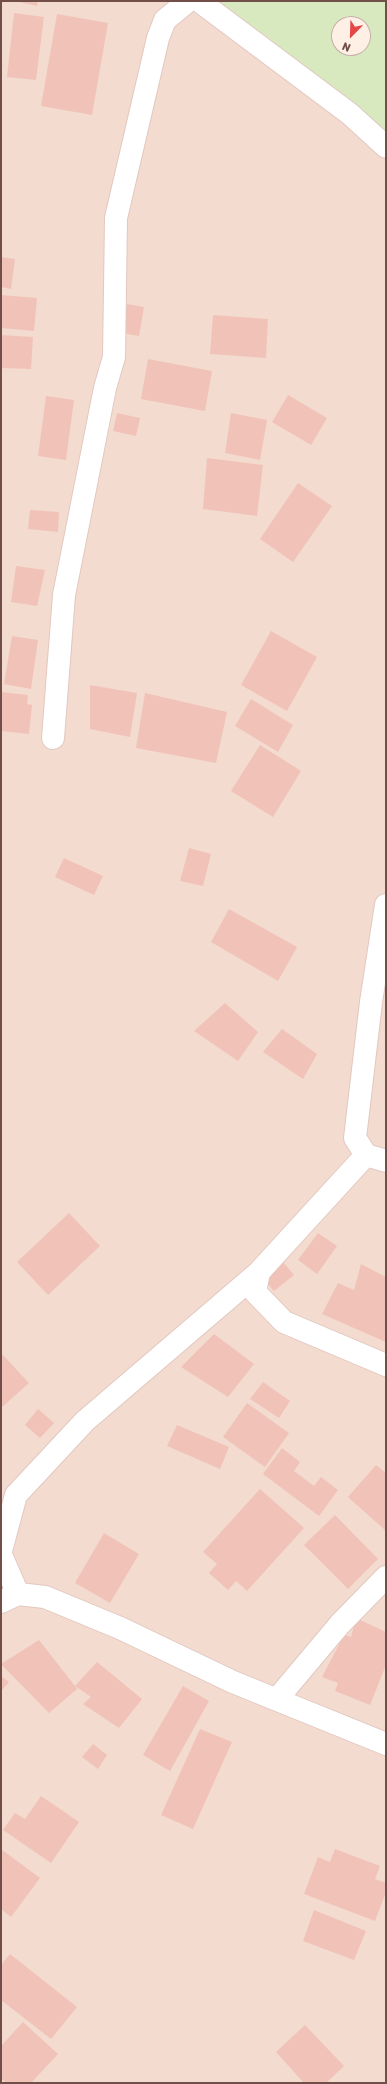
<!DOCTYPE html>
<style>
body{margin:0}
#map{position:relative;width:387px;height:2084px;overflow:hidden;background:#fcebe0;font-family:Rubik,sans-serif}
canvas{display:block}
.frame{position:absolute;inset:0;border:2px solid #724e48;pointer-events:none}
.north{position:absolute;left:331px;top:16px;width:40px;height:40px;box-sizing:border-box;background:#fff0e6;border:1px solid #c7afa7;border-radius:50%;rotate:203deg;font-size:11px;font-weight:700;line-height:16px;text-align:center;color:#724e48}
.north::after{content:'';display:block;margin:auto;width:14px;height:18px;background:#e64746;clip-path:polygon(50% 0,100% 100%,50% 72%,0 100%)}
</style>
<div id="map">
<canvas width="387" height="2084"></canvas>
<div class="frame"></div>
<div class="north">N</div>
</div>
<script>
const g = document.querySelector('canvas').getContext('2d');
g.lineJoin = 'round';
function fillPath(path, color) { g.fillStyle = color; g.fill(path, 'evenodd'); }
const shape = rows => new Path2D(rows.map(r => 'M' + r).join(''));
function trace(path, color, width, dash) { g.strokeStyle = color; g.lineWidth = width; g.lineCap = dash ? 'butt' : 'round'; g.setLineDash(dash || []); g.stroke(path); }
const residential = shape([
 [1,1,386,1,386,2083,1,2083],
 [339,24,363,24,363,48,339,48]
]);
const green = shape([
 [195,1,386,1,386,136],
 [339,24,363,24,363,48,339,48]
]);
const building = shape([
 [15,1,38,1,37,6],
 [14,13,44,17,36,80,7,77],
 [57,14,108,23,92,115,41,106],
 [1,257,15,259,11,289,1,287],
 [1,295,37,298,34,331,1,328],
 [127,304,144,307,139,336,122,333],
 [213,315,268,319,266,358,210,354],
 [1,335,33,337,31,369,1,368],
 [148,359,212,371,205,411,141,399],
 [288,395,327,418,311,445,272,422],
 [46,396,74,400,66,460,38,456],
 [117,413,140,418,136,436,113,431],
 [231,413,267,420,260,460,225,453],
 [207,458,263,465,257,516,203,509],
 [298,483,332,506,293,562,260,539],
 [30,510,59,512,58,532,28,529],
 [16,566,45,570,37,606,11,602],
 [271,631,317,657,287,711,241,685],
 [12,636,38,640,31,689,4,684],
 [90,685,137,693,130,737,90,729],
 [1,692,28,695,27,704,32,705,29,734,1,731],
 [145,693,227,712,216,763,136,748],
 [251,699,293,725,278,752,235,726],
 [260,745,301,771,273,817,231,791],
 [189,848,211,854,203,886,180,881],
 [64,858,103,876,94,895,55,877],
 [229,909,297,947,278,981,211,942],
 [225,1003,258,1032,238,1061,194,1031],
 [282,1029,317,1054,303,1079,263,1052],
 [69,1213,100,1246,48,1295,17,1262],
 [318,1233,337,1246,317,1274,298,1260],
 [283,1262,294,1275,274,1291,264,1279],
 [361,1264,386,1277,386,1342,322,1314,338,1283,354,1290],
 [214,1334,254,1364,228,1397,181,1367],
 [1,1353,29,1383,1,1408],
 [263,1382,290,1401,279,1418,250,1399],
 [247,1403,289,1433,265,1467,223,1437],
 [38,1409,54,1423,40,1438,25,1425],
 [177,1425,229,1447,220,1469,167,1446],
 [282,1448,300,1462,294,1471,314,1486,321,1477,338,1490,319,1516,263,1474],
 [376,1465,386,1473,386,1531,348,1497],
 [260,1489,304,1528,247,1591,236,1581,228,1590,209,1573,217,1564,203,1552],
 [335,1515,378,1559,348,1589,304,1545],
 [104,1533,139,1554,110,1603,75,1583],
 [356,1618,386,1632,386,1665,370,1705,335,1691,338,1683,322,1677,344,1635,351,1637],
 [39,1640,75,1686,97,1662,142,1699,119,1728,83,1704,91,1697,75,1686,77,1689,49,1713,1,1664],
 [1,1676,9,1682,1,1691],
 [183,1686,209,1701,170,1771,143,1755],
 [200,1729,232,1742,193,1829,161,1815],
 [93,1744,107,1755,98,1769,82,1757],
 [41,1796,79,1822,51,1863,3,1830,15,1813,25,1819],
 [1,1849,40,1878,11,1917,1,1909],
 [335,1849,380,1866,375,1879,386,1883,386,1892,375,1921,304,1894,318,1857,330,1862],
 [314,1910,366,1931,354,1960,303,1941],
 [10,1954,77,2007,51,2039,1,2000,1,1965],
 [23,2022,58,2054,31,2083,6,2083,1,2078,1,2046],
 [305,2025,344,2066,326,2083,304,2083,276,2052]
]);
const minor = shape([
 [199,1,350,114,386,147],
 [53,738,64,595,105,388,114,357,116,218,158,38,165,20,188,1],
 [386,905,371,1002,355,1138,366,1155,386,1161],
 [366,1155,259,1272,255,1292,284,1322,386,1365],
 [1,1551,16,1495,85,1421,259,1272],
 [1,1555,18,1594],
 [1,1602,18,1594,45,1597,120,1628,233,1682,386,1744],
 [277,1699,340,1624,386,1577]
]);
fillPath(residential, '#f3dbcf');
fillPath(green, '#d9e9bf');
fillPath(building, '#f1c3b8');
trace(minor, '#e2c8c0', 24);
trace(minor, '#fff', 22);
</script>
